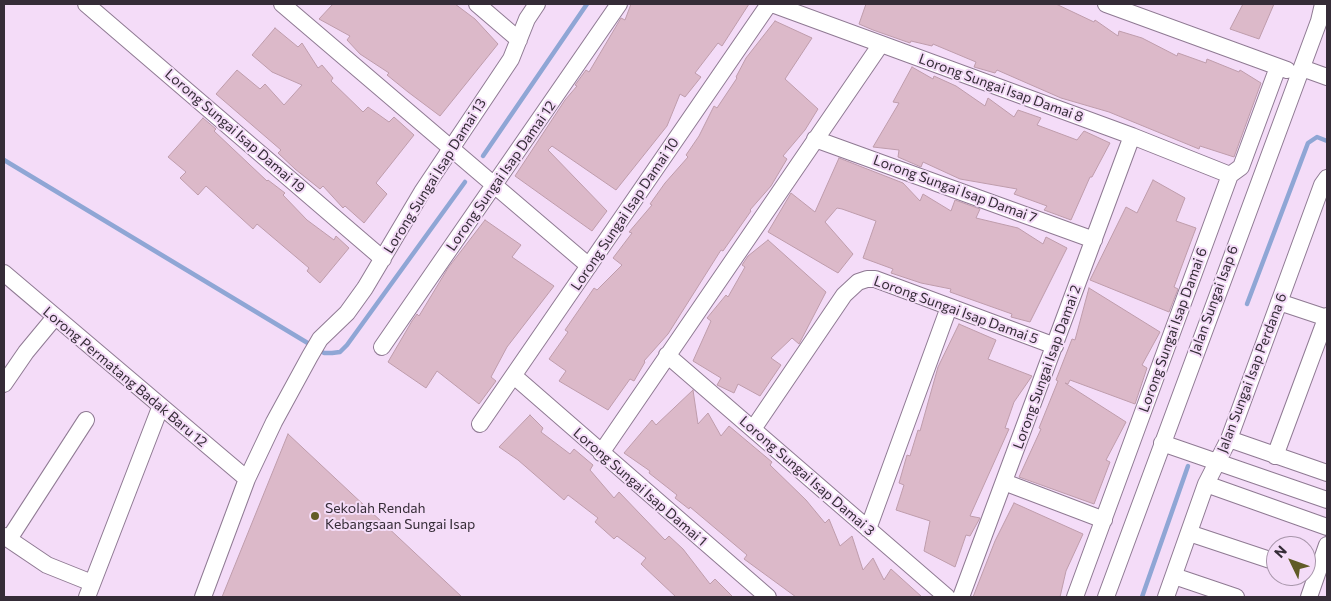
<!DOCTYPE html>
<style>
body{margin:0}
#map{position:relative;width:1331px;height:601px;overflow:hidden;background:#f4dcf8;font-family:Commissioner,sans-serif}
canvas{display:block}
.frame{position:absolute;inset:0;border:5px solid #352c37;pointer-events:none}
.north{position:absolute;left:1266px;top:536px;width:50px;height:50px;box-sizing:border-box;background:#f4dcf8;border:1px solid #a896ab;border-radius:50%;rotate:312deg;font-size:14px;font-weight:700;line-height:20px;text-align:center;color:#352c37}
.north::after{content:'';display:block;margin:auto;width:18px;height:22px;background:#615b27;clip-path:polygon(50% 0,100% 100%,50% 72%,0 100%)}
</style>
<div id="map">
<canvas width="1331" height="601"></canvas>
<div class="frame"></div>
<div class="north">N</div>
</div>
<script>
const g = document.querySelector('canvas').getContext('2d');
g.lineJoin = 'round';
const shape = rows => new Path2D(rows.map(r => 'M' + r).join(''));
function trace(path, color, width, dash) { g.strokeStyle = color; g.lineWidth = width; g.lineCap = dash ? 'butt' : 'round'; g.setLineDash(dash || []); g.stroke(path); }
function fillPath(path, color) { g.fillStyle = color; g.fill(path, 'evenodd'); }
function label(font, color, halo, rows, align = 'center') {
  g.font = font + ' Commissioner,sans-serif'; g.lineWidth = 4; g.setLineDash([]); g.textBaseline = 'middle'; g.strokeStyle = halo; g.fillStyle = color; for (const [text, x, y, turn = 0] of rows) {
    g.save(); g.translate(x, y); g.rotate((+turn || 0) * Math.PI / 180); g.textAlign = isNaN(turn) ? turn : align; if (halo) g.strokeText(text, 0, 0); g.fillText(text, 0, 0); g.restore();
  }
}
const stream = shape([
 [483,156,587,4],
 [4,160,311,345],
 [1247,304,1308,143,1317,137,1327,141],
 [318,349,324,353,332,353,340,352,347,345,465,182],
 [1142,597,1188,466]
]);
const building = shape([
 [333,4,455,4,475,19,498,44,440,116,408,92,387,75,389,73,360,54,347,40,350,36,319,19,333,4],
 [631,4,749,4,722,46,718,43,695,73,701,77,685,97,680,94,667,126,616,190,552,146,548,150,607,211,592,231,515,176,565,100,577,86,575,85,586,70,589,72,621,18,625,20,631,4],
 [866,4,1056,4,1094,22,1095,20,1118,36,1119,31,1142,38,1177,56,1178,53,1206,63,1207,59,1239,72,1240,70,1261,83,1234,157,1200,146,1199,149,1109,112,1061,98,997,70,995,73,974,67,976,62,933,44,932,46,911,41,910,43,873,30,859,24,866,4],
 [1243,4,1274,4,1259,39,1230,29,1243,4],
 [775,21,812,38,785,79,818,109,805,130,783,156,787,159,771,186,750,210,751,211,723,251,721,250,668,334,644,361,645,362,634,381,630,379,608,410,559,381,566,371,549,359,568,332,565,330,594,288,597,290,622,265,613,258,632,233,629,232,652,205,650,204,665,183,688,157,686,155,699,136,714,106,717,108,737,78,736,77,746,58,775,21],
 [275,28,298,47,302,43,318,68,322,65,333,78,331,81,363,112,368,107,389,122,394,117,414,135,376,183,387,194,364,223,345,206,343,208,323,186,320,189,295,169,278,153,281,150,216,94,237,70,260,89,265,84,284,105,302,85,272,72,252,55,275,28],
 [912,67,933,79,934,76,956,86,985,106,988,98,1014,117,1018,110,1041,118,1037,125,1077,140,1084,131,1110,143,1092,177,1090,177,1071,220,1044,210,1047,206,1014,194,1017,189,960,179,923,162,921,167,898,157,899,150,873,147,899,103,893,102,912,67],
 [203,118,216,129,214,131,267,181,268,180,285,193,283,195,307,220,334,240,336,236,349,248,320,283,307,271,309,268,257,224,253,229,206,186,198,195,180,178,186,172,168,157,203,118],
 [839,158,903,183,920,201,923,194,951,211,955,200,980,209,976,218,1018,228,1043,244,1046,237,1067,248,1030,322,1011,317,1012,314,950,292,951,289,921,283,891,273,893,269,863,258,876,221,842,209,837,208,825,222,853,254,838,273,768,232,791,193,815,212,839,158],
 [1153,180,1185,198,1176,221,1196,228,1174,287,1178,289,1169,312,1090,280,1126,207,1137,213,1153,180],
 [485,220,521,245,512,257,554,286,507,347,491,377,496,381,479,404,437,371,426,388,388,362,412,321,417,314,419,316,448,268,485,220],
 [768,240,826,292,799,344,792,338,771,358,781,365,760,396,738,384,734,393,717,385,721,378,693,361,711,321,707,318,726,295,728,297,745,267,742,265,748,256,768,240],
 [1089,288,1160,332,1142,365,1147,368,1135,404,1070,380,1068,384,1065,383,1126,422,1106,460,1110,462,1094,504,1019,477,1041,429,1039,428,1058,381,1056,380,1072,339,1075,340,1089,288],
 [959,324,996,340,988,359,1032,376,1014,402,1005,428,1009,429,970,516,980,518,970,536,966,535,955,567,924,551,930,521,896,510,904,485,899,483,907,455,910,456,918,430,920,431,938,367,959,324],
 [693,390,698,424,708,413,721,436,729,426,772,462,770,465,806,500,825,523,829,519,840,546,852,536,863,570,873,558,884,580,891,569,922,597,796,597,744,559,747,555,690,507,689,509,675,498,677,495,649,473,650,471,624,453,652,420,656,425,693,390],
 [530,415,543,428,541,432,570,454,574,449,593,465,590,470,614,498,619,492,665,540,669,536,683,549,710,584,715,579,733,597,676,597,641,564,646,558,617,536,614,539,595,522,598,518,568,495,564,500,518,460,499,447,530,415],
 [288,434,462,597,222,597,288,434],
 [1014,503,1083,534,1066,571,1060,597,973,597,995,541,1014,503]
]);
const minor = shape([
 [86,4,383,259],
 [282,4,589,266],
 [477,4,519,40],
 [772,4,1132,136,1230,175],
 [1106,4,1287,70],
 [1302,68,1327,77],
 [815,139,1094,240],
 [4,273,247,479],
 [1279,302,1327,318],
 [382,347,619,4],
 [667,355,947,597],
 [514,376,768,597],
 [4,384,26,352,55,317],
 [480,424,769,4],
 [753,429,844,295,858,282,867,279,875,279,1055,346],
 [1229,439,1327,473],
 [1162,443,1327,500],
 [601,453,881,44],
 [1275,456,1327,316],
 [1004,482,1104,520],
 [1206,484,1327,527],
 [868,529,949,307],
 [1189,533,1276,562],
 [4,536,47,565,92,583],
 [9,539,86,420],
 [1174,576,1236,597],
 [87,597,160,408],
 [203,597,247,479,274,422,310,356,320,339,347,313,365,288,422,192,511,59,527,19,537,4],
 [961,597,1132,136],
 [1075,597,1230,175,1241,167,1278,67],
 [1106,597,1319,21,1323,4],
 [1166,597,1206,484,1229,439,1322,185,1327,178],
 [1309,597,1327,545]
]);
const markers = [
 [315,516,5,"#615b27"]
];
const streetNames = [
 ["Lorong Sungai Isap Damai 8",1001,88,20],
 ["Lorong Sungai Isap Damai 19",235,131,41],
 ["Lorong Sungai Isap Damai 13",435,176,-58],
 ["Lorong Sungai Isap Damai 12",501,176,-55],
 ["Lorong Sungai Isap Damai 7",955,189,20],
 ["Lorong Sungai Isap Damai 10",625,214,-56],
 ["Jalan Sungai Isap 6",1214,300,-70],
 ["Lorong Sungai Isap Damai 5",956,310,20],
 ["Lorong Sungai Isap Damai 6",1173,330,-70],
 ["Lorong Sungai Isap Damai 2",1047,367,-70],
 ["Jalan Sungai Isap Perdana 6",1252,373,-69],
 ["Lorong Permatang Badak Baru 12",125,377,40],
 ["Lorong Sungai Isap Damai 3",807,476,41],
 ["Lorong Sungai Isap Damai 1",640,487,41]
];
const poiNames = [
 ["Sekolah Rendah",325,508],
 ["Kebangsaan Sungai Isap",325,524]
];
trace(stream, '#8fa6d5', 4.5);
fillPath(building, '#dcb9c9');
trace(building, '#be9cab', 1);
trace(minor, '#8f7a93', 18);
trace(minor, '#fff', 16);
for (const [x, y, r, color] of markers) { const dot = new Path2D(); dot.arc(x, y, r, 0, 2 * Math.PI); g.fillStyle = color; g.fill(dot); trace(dot, '#f4dcf8', 2); }
label('14px', '#352c37', '#f4dcf8', streetNames);
label('14px', '#352c37', '#f4dcf8', poiNames, 'left');
</script>
